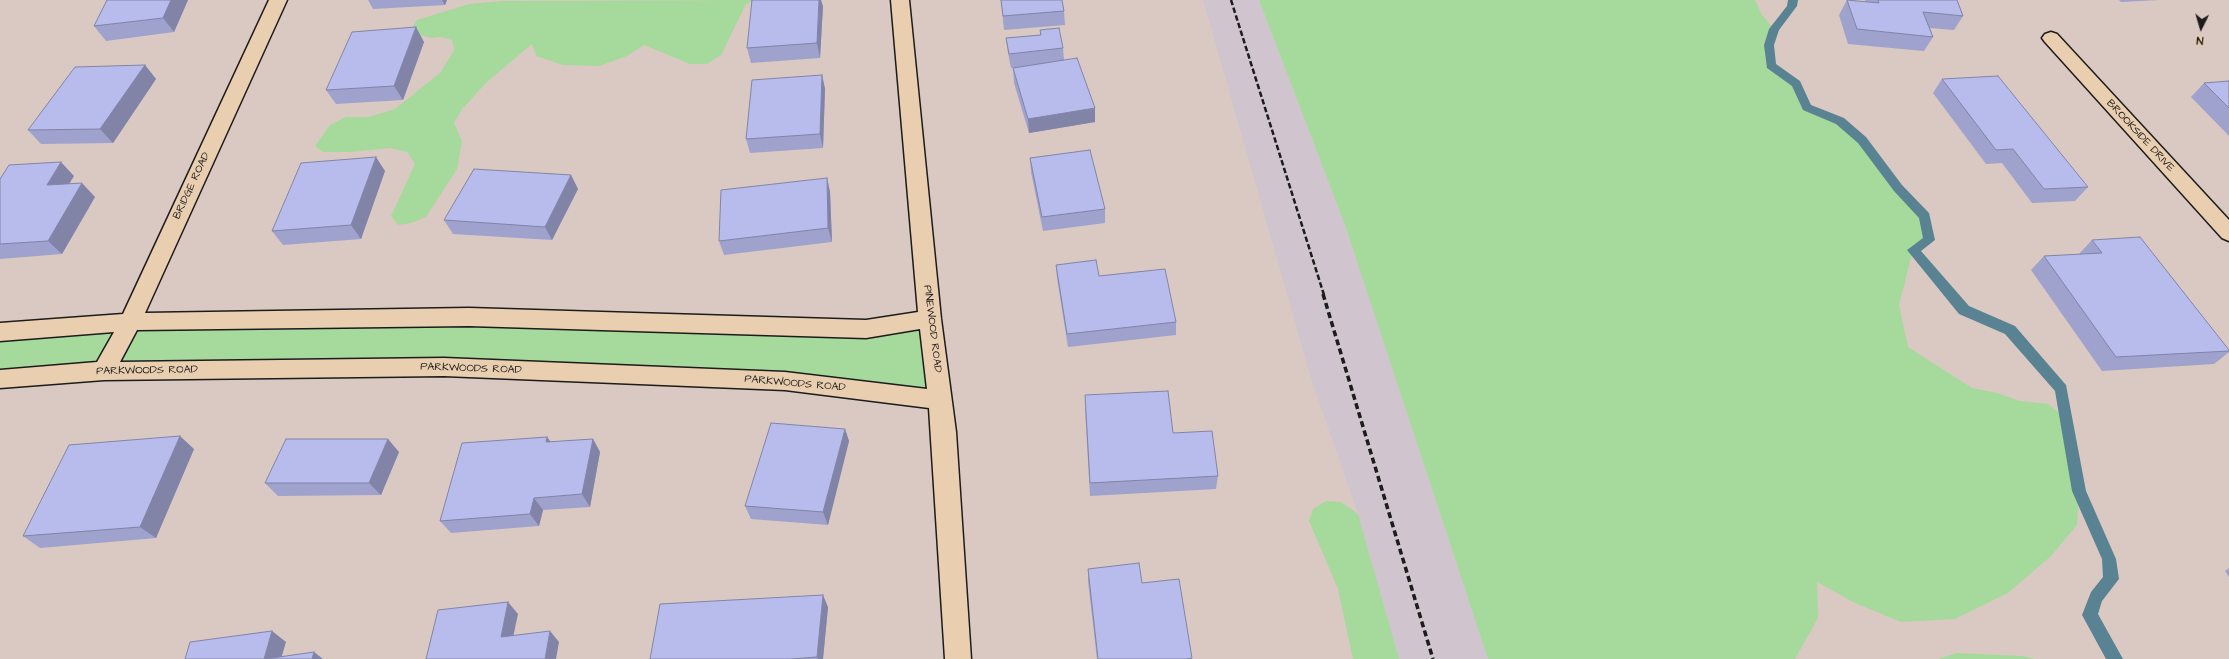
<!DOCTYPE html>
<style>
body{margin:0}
#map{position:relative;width:2229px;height:659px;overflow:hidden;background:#dac9c2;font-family:"Architects Daughter",sans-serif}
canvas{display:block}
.north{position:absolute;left:2181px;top:8px;width:40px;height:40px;-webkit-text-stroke:3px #e9ceb0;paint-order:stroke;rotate:185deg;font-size:11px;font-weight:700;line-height:16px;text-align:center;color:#1c1c1c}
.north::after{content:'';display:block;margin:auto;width:14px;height:18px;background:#1c1c1c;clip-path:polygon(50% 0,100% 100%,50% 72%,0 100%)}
</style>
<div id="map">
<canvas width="2229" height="659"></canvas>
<div class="north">N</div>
</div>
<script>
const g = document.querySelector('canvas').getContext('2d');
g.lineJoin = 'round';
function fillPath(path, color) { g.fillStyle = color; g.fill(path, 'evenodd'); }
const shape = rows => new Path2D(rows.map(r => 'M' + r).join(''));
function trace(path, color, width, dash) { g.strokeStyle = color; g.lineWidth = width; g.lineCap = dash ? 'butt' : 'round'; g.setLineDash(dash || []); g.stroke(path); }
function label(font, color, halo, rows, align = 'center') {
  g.font = font + ' "Architects Daughter",sans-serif'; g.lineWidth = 4; g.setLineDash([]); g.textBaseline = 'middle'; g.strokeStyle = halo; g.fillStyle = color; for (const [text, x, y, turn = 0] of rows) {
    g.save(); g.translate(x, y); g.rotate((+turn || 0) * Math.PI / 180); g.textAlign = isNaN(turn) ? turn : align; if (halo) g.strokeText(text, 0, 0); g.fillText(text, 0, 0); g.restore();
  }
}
const built = shape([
 [1203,0,1259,0,1345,225,1488,659,1399,659,1358,514,1312,382]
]);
const green = shape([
 [755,0,746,4,721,55,707,64,690,64,644,45,627,56,599,66,563,65,536,56,532,44,487,82,462,109,454,123,462,141,457,169,426,217,411,223,398,225,391,216,415,164,407,152,390,148,351,152,323,152,315,146,330,125,346,117,368,117,395,109,441,72,454,50,452,40,441,37,430,38,410,31,417,20,469,4,503,1],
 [1259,0,1755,0,1762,15,1774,29,1769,45,1771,65,1796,84,1807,107,1840,121,1862,140,1898,188,1925,216,1929,240,1913,250,1899,305,1908,347,1972,388,1997,393,2020,401,2048,404,2066,418,2079,491,2077,525,2051,556,2008,593,1955,619,1901,622,1855,603,1817,582,1818,618,1795,659,1488,659,1345,225],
 [930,319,941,400,444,367,0,379,0,332,130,322,801,328],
 [1326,501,1341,502,1358,514,1399,659,1353,659,1338,589,1309,521,1313,509],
 [1957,653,2023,656,2035,659,1938,659]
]);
const stream = shape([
 [1788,0,1798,0,1797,6,1779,30,1774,45,1776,64,1800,81,1811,105,1844,118,1866,137,1902,185,1929,213,1935,240,1921,251,1969,306,2015,326,2066,385,2086,491,2116,559,2119,579,2102,601,2098,614,2123,659,2106,659,2082,615,2091,592,2103,577,2102,559,2072,491,2055,391,2005,334,1959,314,1907,250,1923,238,1919,218,1894,191,1858,143,1836,124,1803,110,1792,86,1767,68,1764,45,1769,29,1787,6,1788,0]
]);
const minor = shape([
 [269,0,287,0,145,313,469,308,866,320,918,312,891,0,909,0,941,319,956,432,971,659,945,659,929,408,785,390,444,376,104,380,0,388,0,370,97,362,114,332,0,341,0,323,123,314,269,0],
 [469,326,866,338,920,329,927,389,785,372,444,358,120,362,137,330,469,326],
 [2051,32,2057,34,2229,220,2229,241,2222,238,2045,42,2042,38,2045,34,2051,32]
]);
const railFar1 = shape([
 [1231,0,1324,295]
]);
const rail = shape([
 [1323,294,1433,659]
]);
const wall = shape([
 [107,0,188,0,174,32,106,41,94,26],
 [368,0,447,0,445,5,373,9],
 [1001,0,1062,0,1064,11,1065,25,1004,30],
 [1847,0,1866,2,1865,0,1957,0,1963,16,1954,30,1930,28,1933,37,1924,51,1848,44,1839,15],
 [2119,0,2159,0,2121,2],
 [823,6,820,58,751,63,747,48],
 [1040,30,1063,48,1064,60,1095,108,1095,122,1029,133,1014,83,1013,68,1020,67,1011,68,1008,53,1006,38,1040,35],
 [424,42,403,100,336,104,326,90],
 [145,65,156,79,113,143,41,144,28,130],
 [822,75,825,89,823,148,750,153,746,139],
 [1942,79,2088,187,2075,201,2032,203,2002,163,1986,164,1933,93],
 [2229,81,2229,136,2191,97,2204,83],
 [1030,158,1105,209,1105,223,1043,231,1031,172],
 [385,171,361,239,283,245,272,231],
 [571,175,578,189,552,240,453,234,444,220],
 [74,176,69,183,95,197,62,254,0,259,0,179],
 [827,178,830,192,832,242,724,255,719,241],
 [2092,240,2229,350,2229,352,2214,364,2102,371,2031,270,2044,256,2080,254,2079,254],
 [1056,265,1099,276,1176,322,1176,335,1068,347,1057,278],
 [1085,408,1173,433,1218,476,1216,489,1090,496],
 [845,429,849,441,828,525,751,519,745,506],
 [593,439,600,452,590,507,543,510,539,526,451,533,440,521,551,442],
 [194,449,156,538,40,548,23,536],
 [399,452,381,495,278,496,265,483],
 [2229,568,2229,577,2225,571],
 [1088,569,1142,583,1179,579,1192,659,1097,659,1088,581],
 [828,607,823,659,650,659]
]);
const shadedWall = shape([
 [171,0,188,0,174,32,163,18],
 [442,0,447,0,445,5],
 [819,0,821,0,823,6,820,58,817,43],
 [416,27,424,42,403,100,394,86],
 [145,65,156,79,113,143,100,129],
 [822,75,825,89,823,148,820,134],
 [1095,108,1095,122,1029,133,1028,119],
 [376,157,385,171,361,239,351,225],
 [61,162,74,176,60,199,47,185],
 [571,175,578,189,552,240,545,227],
 [827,178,830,192,832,242,828,228],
 [82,183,95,197,62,254,48,241],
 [845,429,849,441,828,525,823,512],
 [180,436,194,449,156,538,140,527],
 [547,437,556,449,546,442],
 [388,439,399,452,381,495,369,483],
 [593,439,600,452,590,507,582,494],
 [534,498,543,510,539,526,530,514],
 [823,595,828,607,823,659,818,659,817,657],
 [508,602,518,614,511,647,501,637],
 [272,631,286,642,281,659,264,659],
 [550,631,559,642,556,659,545,659],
 [314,652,323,659,312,659]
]);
const building = shape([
 [107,0,171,0,163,18,94,26,107,0],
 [752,0,819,0,817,43,747,48,752,0],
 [1001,0,1062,0,1064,11,1003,16,1001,0],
 [1847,0,1879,3,1878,0,1957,0,1963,16,1923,12,1933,37,1857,29,1847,0],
 [416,27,394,86,326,90,352,32,416,27],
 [1059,28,1063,48,1009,54,1006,38,1041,35,1040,30,1059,28],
 [1077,58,1095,108,1028,119,1013,68,1077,58],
 [145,65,100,129,28,130,75,67,145,65],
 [822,75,820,134,746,139,752,80,822,75],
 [1998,76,2088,187,2044,189,2013,149,1996,150,1942,79,1998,76],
 [2229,81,2229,108,2204,83,2229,81],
 [1090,150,1105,209,1042,217,1030,158,1090,150],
 [376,157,351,225,272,231,301,163,376,157],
 [61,162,47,185,82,183,48,241,0,244,0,179,9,165,61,162],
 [474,169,571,175,545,227,444,220,474,169],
 [827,178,828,228,719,241,721,190,827,178],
 [2140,237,2229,350,2229,351,2116,357,2044,256,2102,253,2092,240,2140,237],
 [1096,260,1099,276,1165,269,1176,322,1067,334,1056,265,1096,260],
 [1168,391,1173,433,1212,431,1218,476,1090,483,1085,395,1168,391],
 [771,423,845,429,823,512,745,506,771,423],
 [180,436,140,527,23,536,69,445,180,436],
 [547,437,546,442,593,439,582,494,534,498,530,514,440,521,462,443,547,437],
 [286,439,388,439,369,483,265,483,286,439],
 [1139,563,1142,583,1179,579,1192,658,1186,659,1098,659,1088,569,1139,563],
 [823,595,817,657,790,659,650,659,660,604,823,595],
 [508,602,501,637,550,631,545,659,426,659,438,610,508,602],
 [272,631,264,659,185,659,190,642,272,631],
 [314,652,312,659,265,659,314,652]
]);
const streetNames = [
 ["BROOKSIDE DRIVE",2140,136,47],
 ["BRIDGE ROAD",192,186,-65],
 ["PINEWOOD ROAD",932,329,83],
 ["PARKWOODS ROAD",471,369,2],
 ["PARKWOODS ROAD",147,371,-1],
 ["PARKWOODS ROAD",795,384,5]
];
fillPath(built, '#d0c5cf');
fillPath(green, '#a6d99c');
fillPath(stream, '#598393');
trace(minor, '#1c1c1c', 3);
fillPath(minor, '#e9ceb0');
trace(railFar1, '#1c1c1c', 2.5, [5.5, 2.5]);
trace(rail, '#1c1c1c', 3.5, [6, 3.5]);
fillPath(wall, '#9ea2cc');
fillPath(shadedWall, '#8184a6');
fillPath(building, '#b8bced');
trace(building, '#8184a6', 1);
label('11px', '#1c1c1c', '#e9ceb0', streetNames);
</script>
